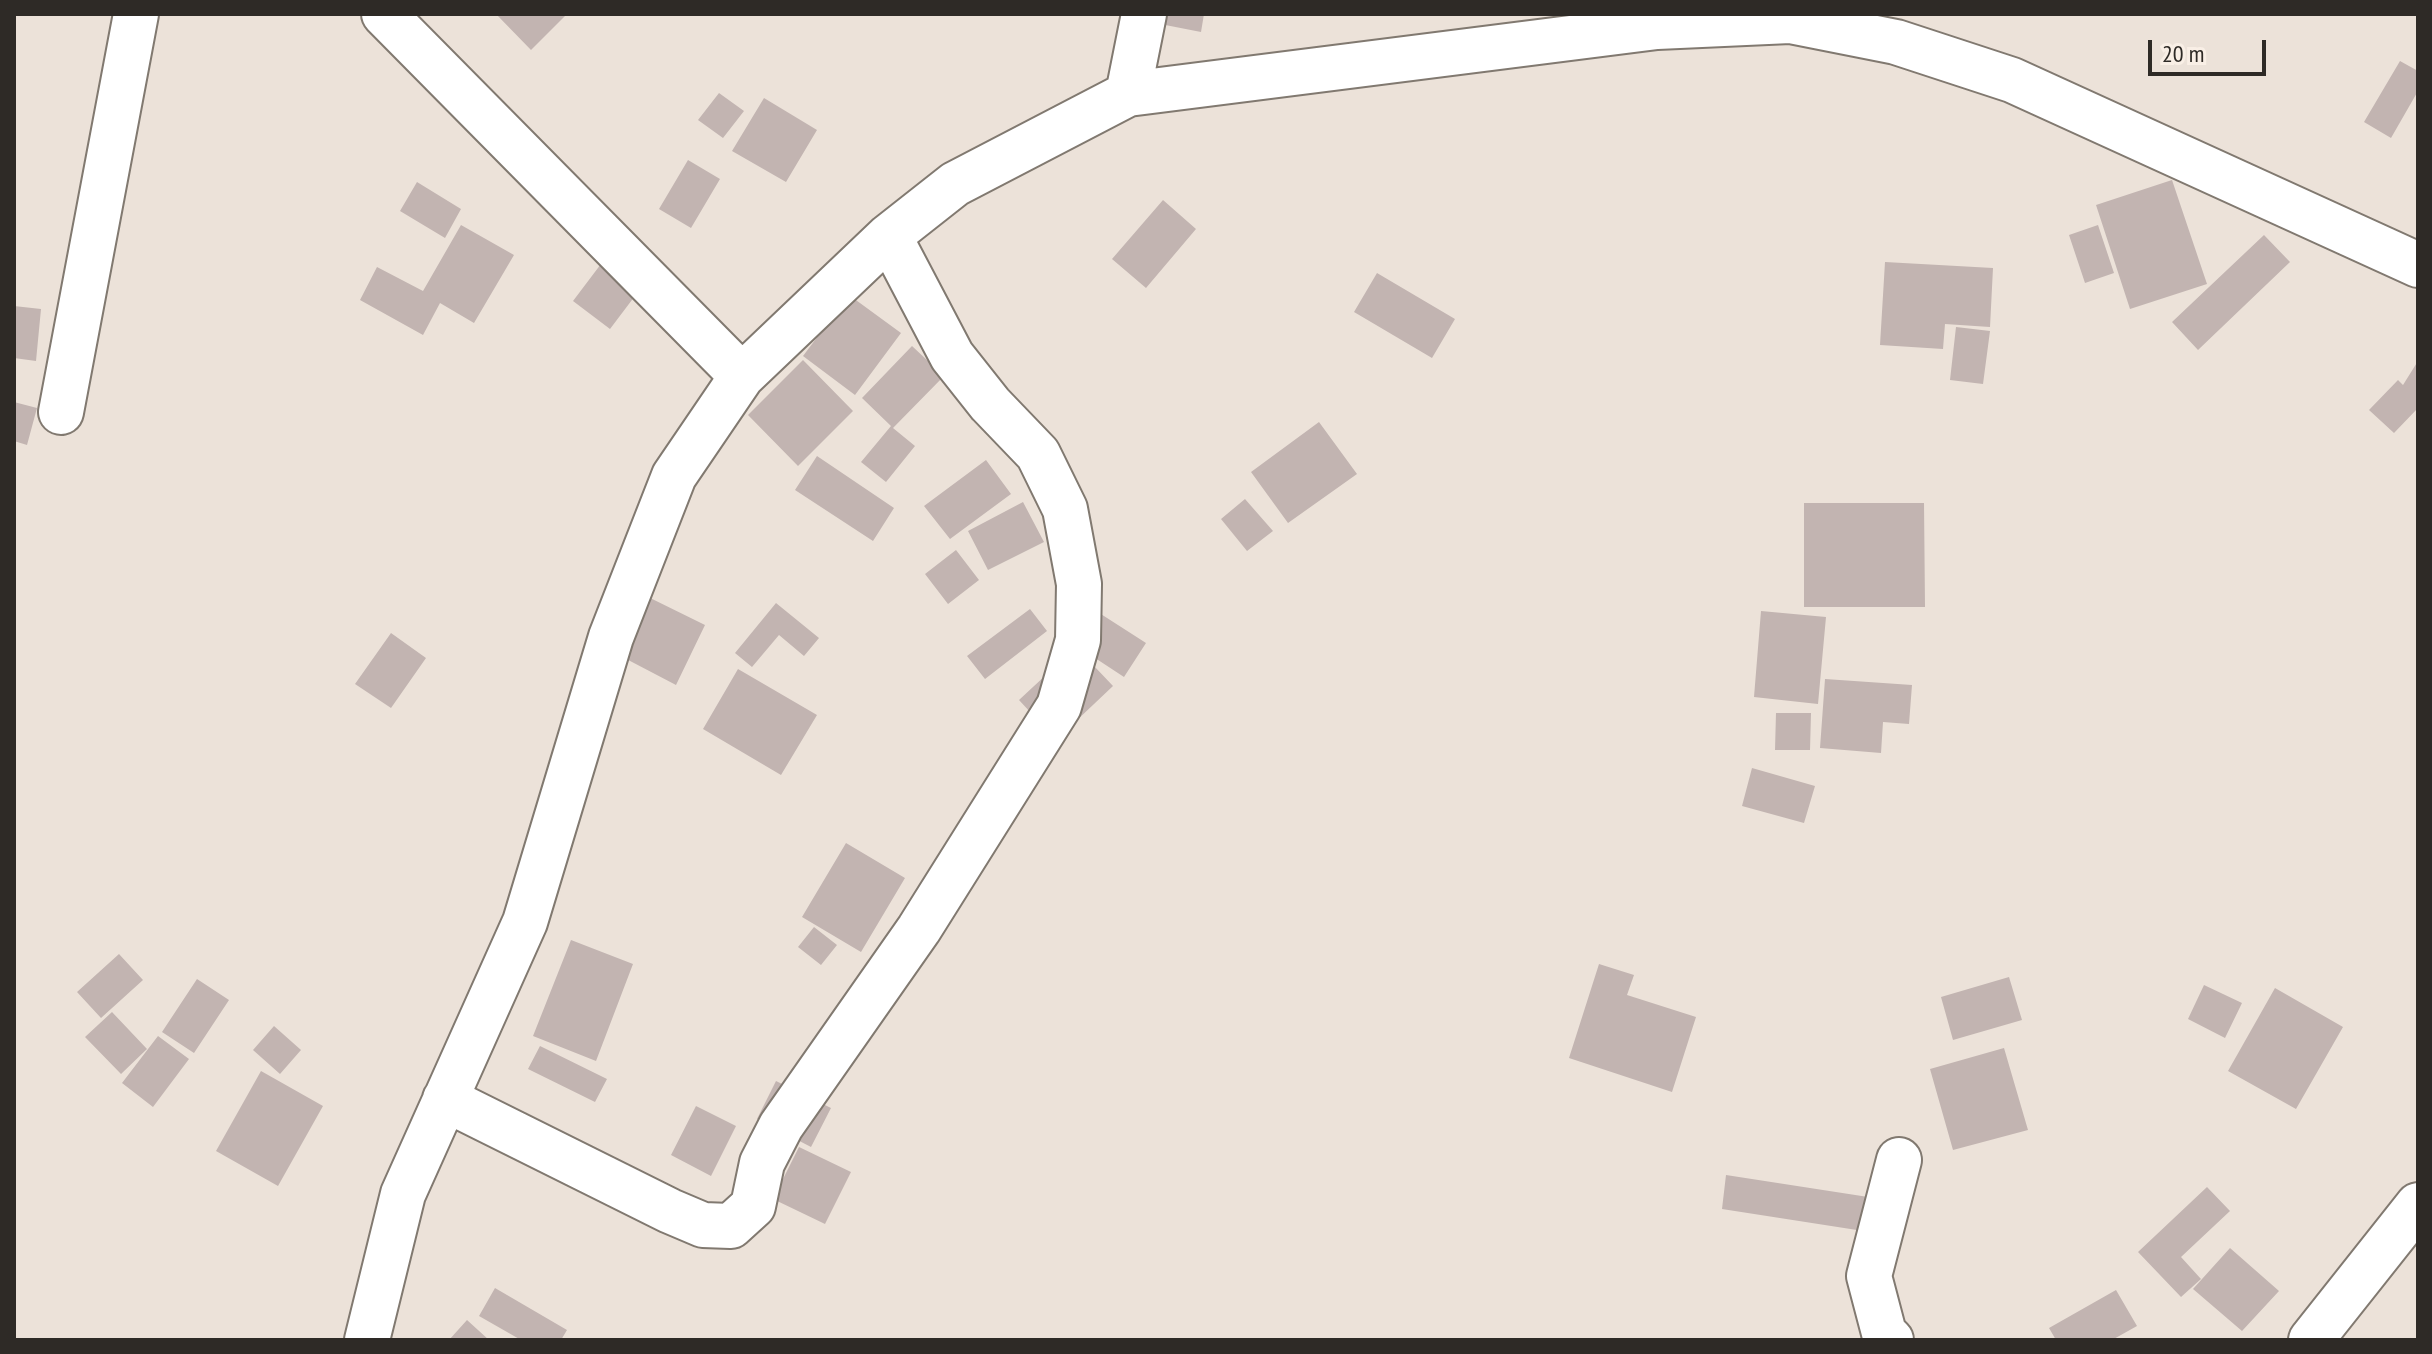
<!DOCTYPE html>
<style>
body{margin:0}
#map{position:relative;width:2432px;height:1354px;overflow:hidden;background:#ece2d9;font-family:"PT Sans Narrow",sans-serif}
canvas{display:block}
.frame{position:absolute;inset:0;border:16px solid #2e2a26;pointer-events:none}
.scale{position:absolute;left:2148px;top:40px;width:118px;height:36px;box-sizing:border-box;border:4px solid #2e2a26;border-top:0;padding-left:10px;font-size:24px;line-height:28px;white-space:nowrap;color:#2e2a26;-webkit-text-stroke:6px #f9efe6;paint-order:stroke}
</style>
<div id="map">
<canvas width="2432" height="1354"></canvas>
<div class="frame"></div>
<div class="scale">20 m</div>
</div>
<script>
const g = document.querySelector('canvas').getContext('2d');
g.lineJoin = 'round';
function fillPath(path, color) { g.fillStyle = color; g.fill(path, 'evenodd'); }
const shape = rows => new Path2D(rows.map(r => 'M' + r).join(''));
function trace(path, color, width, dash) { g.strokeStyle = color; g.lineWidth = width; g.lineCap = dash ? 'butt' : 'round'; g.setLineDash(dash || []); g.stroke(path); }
const building = shape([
 [496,14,567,14,531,50],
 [1151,14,1204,14,1201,32,1150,22],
 [2400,61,2418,71,2418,91,2391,138,2364,122],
 [719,93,744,111,723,138,698,120],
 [764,98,817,130,786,182,732,151],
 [688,160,720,179,691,228,659,209],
 [2172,180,2207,284,2130,309,2096,205],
 [417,182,461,209,445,238,400,211],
 [1163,200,1196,229,1146,288,1112,259],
 [461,225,514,255,474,323,440,303,423,335,360,300,377,267,423,291],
 [2098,225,2114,273,2085,283,2069,235],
 [2264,235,2290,262,2198,350,2172,322],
 [607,256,644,284,610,329,573,301],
 [1885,262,1993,268,1990,327,1945,324,1943,349,1880,345],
 [1377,273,1455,319,1432,358,1354,312],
 [849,295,901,333,855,395,803,356],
 [14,306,41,309,36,361,14,358],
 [1956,327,1990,331,1983,384,1950,380],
 [912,346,944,376,893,428,915,446,886,482,861,462,891,426,862,398],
 [803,360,853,411,798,466,748,415],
 [2418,361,2418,408,2394,433,2369,410,2398,380,2403,385],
 [14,402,37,408,27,445,14,441],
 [1319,422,1357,474,1288,523,1251,472],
 [817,456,894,508,873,541,795,490],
 [986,460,1011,494,950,539,924,506],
 [1245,499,1273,531,1247,551,1221,519],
 [1023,502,1044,542,988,570,968,531],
 [1804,503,1924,503,1925,607,1804,607],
 [956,550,979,580,948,604,925,574],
 [640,593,705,625,676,685,611,651],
 [1079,600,1146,643,1124,677,1057,633],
 [776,603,819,638,804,656,779,635,752,667,735,653],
 [1030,609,1047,631,985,679,967,656],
 [1761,611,1826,617,1818,704,1754,697],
 [391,633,426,658,391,708,355,684],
 [1076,647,1113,686,1056,740,1019,700],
 [738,669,817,715,781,775,703,729],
 [1825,679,1912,685,1909,724,1883,722,1881,753,1820,748],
 [1776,713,1811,713,1810,750,1775,750],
 [1752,768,1815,786,1804,823,1742,806],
 [846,843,905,878,861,952,802,917],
 [814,927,837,945,821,965,798,947],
 [571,940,633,964,596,1061,533,1036],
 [119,954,143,980,101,1018,77,992],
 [1599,964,1634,975,1627,995,1696,1017,1672,1092,1569,1058],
 [2009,977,2022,1020,1953,1040,1941,997],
 [197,979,229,1000,194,1053,162,1032],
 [2204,985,2242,1003,2225,1038,2188,1019],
 [2275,988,2343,1027,2296,1109,2228,1071],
 [112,1012,147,1049,121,1074,85,1037],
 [274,1026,301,1050,280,1074,253,1050],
 [158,1036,189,1059,153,1107,122,1083],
 [540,1046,607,1079,595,1102,528,1069],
 [2004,1048,2028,1130,1953,1150,1930,1069],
 [261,1071,323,1106,278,1186,216,1151],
 [776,1081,831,1108,811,1147,757,1119],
 [696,1106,736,1126,711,1176,671,1155],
 [799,1147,851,1172,825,1224,773,1199],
 [1726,1175,1894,1201,1889,1235,1722,1209],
 [2207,1187,2230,1211,2181,1257,2201,1279,2181,1297,2138,1252],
 [2230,1248,2279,1291,2242,1331,2193,1289],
 [495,1288,567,1330,561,1340,521,1340,479,1316],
 [2116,1290,2137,1326,2112,1340,2056,1340,2049,1328],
 [467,1320,489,1340,449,1340]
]);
const minor = shape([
 [384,14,742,376],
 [1128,94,1144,14],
 [61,412,136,14],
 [445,1099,670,1211,703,1225,731,1226,753,1206,762,1163,781,1126,919,929,1059,706,1078,640,1079,584,1065,509,1038,454,990,404,952,356,889,236],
 [367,1340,403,1194,525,922,611,637,674,476,742,376,889,236,955,184,1128,94,1657,27,1790,21,1896,42,2012,80,2418,265],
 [1891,1340,1884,1333,1869,1276,1899,1160],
 [2311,1340,2418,1205]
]);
fillPath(building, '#c2b4b1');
trace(minor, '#817970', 48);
trace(minor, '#fff', 44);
</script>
